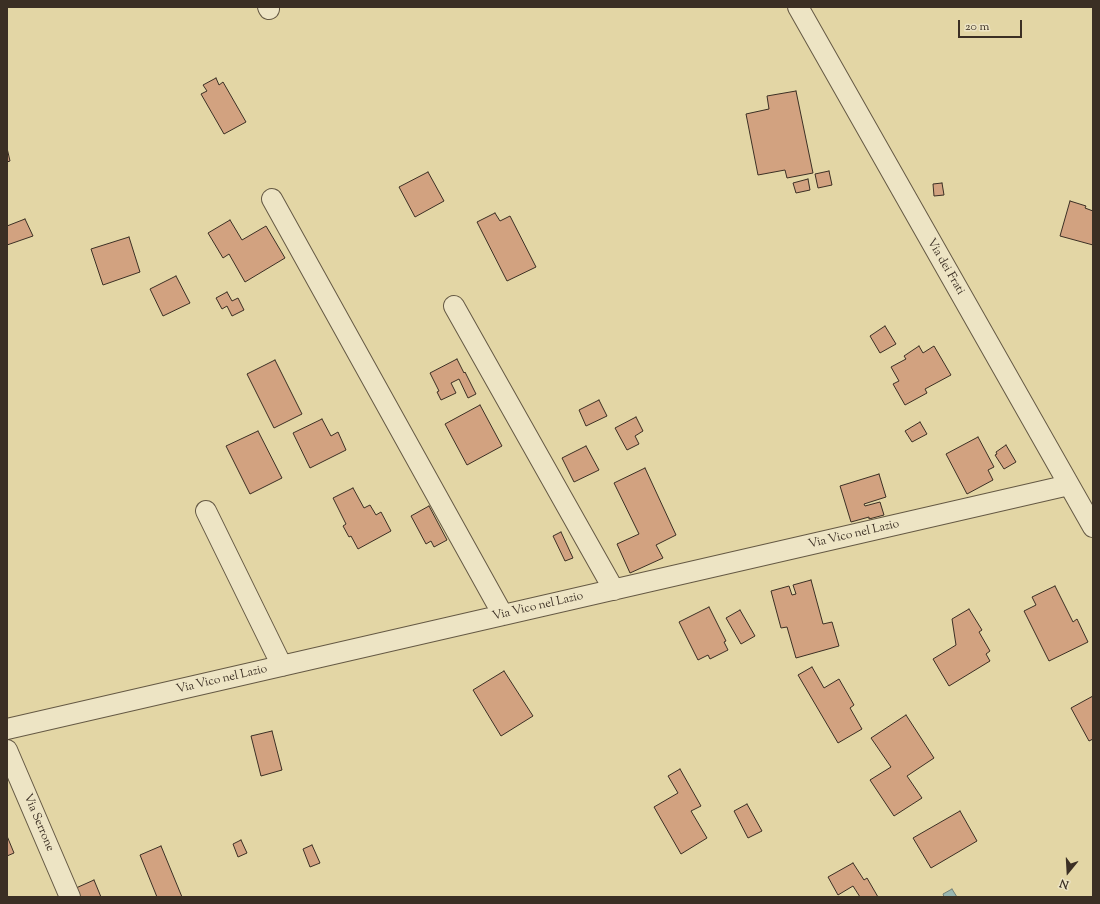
<!DOCTYPE html>
<style>
body{margin:0}
#map{position:relative;width:1100px;height:904px;overflow:hidden;background:#e3d6a5;font-family:"Sorts Mill Goudy",serif}
canvas{display:block}
.frame{position:absolute;inset:0;border:8px solid #3b2f24;pointer-events:none}
.north{position:absolute;left:1048px;top:852px;width:40px;height:40px;-webkit-text-stroke:3px #ede4c4;paint-order:stroke;rotate:198deg;font-size:11px;font-weight:700;line-height:16px;text-align:center;color:#3b2f24}
.north::after{content:'';display:block;margin:auto;width:14px;height:18px;background:#3b2f24;clip-path:polygon(50% 0,100% 100%,50% 72%,0 100%)}
.scale{position:absolute;left:958px;top:20px;width:64px;height:18px;box-sizing:border-box;border:2px solid #3b2f24;border-top:0;padding-left:5px;font-size:12px;line-height:14px;white-space:nowrap;color:#3b2f24;-webkit-text-stroke:3px #ede4c4;paint-order:stroke}
</style>
<div id="map">
<canvas width="1100" height="904"></canvas>
<div class="frame"></div>
<div class="north">N</div>
<div class="scale">20 m</div>
</div>
<script>
const g = document.querySelector('canvas').getContext('2d');
g.lineJoin = 'round';
function fillPath(path, color) { g.fillStyle = color; g.fill(path, 'evenodd'); }
const shape = rows => new Path2D(rows.map(r => 'M' + r).join(''));
function trace(path, color, width, dash) { g.strokeStyle = color; g.lineWidth = width; g.lineCap = dash ? 'butt' : 'round'; g.setLineDash(dash || []); g.stroke(path); }
function label(font, color, halo, rows, align = 'center') {
  g.font = font + ' "Sorts Mill Goudy",serif'; g.lineWidth = 3.5; g.setLineDash([]); g.textBaseline = 'middle'; g.strokeStyle = halo; g.fillStyle = color; for (const [text, x, y, turn = 0] of rows) {
    g.save(); g.translate(x, y); g.rotate((+turn || 0) * Math.PI / 180); g.textAlign = isNaN(turn) ? turn : align; if (halo) g.strokeText(text, 0, 0); g.fillText(text, 0, 0); g.restore();
  }
}
const water = shape([
 [952,889,957,897,944,897,943,894,952,889]
]);
const building = shape([
 [216,78,219,85,223,82,246,122,224,134,201,94,207,91,203,85,216,78],
 [796,91,813,173,787,178,785,170,758,175,746,114,769,109,767,96,796,91],
 [7,148,10,161,7,162,7,148],
 [829,171,832,185,818,188,815,174,829,171],
 [428,172,444,201,415,217,399,187,428,172],
 [808,179,810,190,796,193,793,183,808,179],
 [942,183,944,195,934,196,933,184,942,183],
 [1070,201,1086,206,1085,208,1093,211,1093,245,1060,236,1070,201],
 [495,213,500,221,510,216,536,267,507,281,477,222,495,213],
 [25,219,33,236,7,245,7,226,25,219],
 [230,220,242,240,266,226,285,258,245,282,229,254,223,258,208,233,230,220],
 [129,237,140,272,103,285,91,249,129,237],
 [176,276,190,303,163,316,150,289,176,276],
 [227,292,232,301,238,298,244,310,232,316,227,306,222,309,216,298,227,292],
 [885,326,896,344,880,353,870,336,885,326],
 [919,346,923,353,934,346,951,375,925,389,927,393,905,405,893,384,899,381,891,367,906,359,904,356,919,346],
 [457,359,464,373,465,372,476,394,468,398,459,379,451,383,456,393,441,400,437,392,439,391,430,373,457,359],
 [275,360,302,414,274,428,247,374,275,360],
 [599,400,607,416,586,426,579,410,599,400],
 [480,405,502,446,467,465,445,424,480,405],
 [636,417,643,431,635,436,639,444,627,450,615,428,636,417],
 [322,419,331,436,338,432,346,450,310,468,293,433,322,419],
 [920,422,927,434,912,442,905,431,920,422],
 [258,431,282,478,250,494,226,446,258,431],
 [978,437,994,467,988,470,993,480,967,494,946,454,978,437],
 [1006,445,1016,462,1004,469,995,455,997,454,996,452,1006,445],
 [586,446,599,470,574,482,562,458,586,446],
 [645,468,676,535,656,545,663,558,630,573,617,544,639,534,614,483,645,468],
 [879,474,886,497,864,504,865,506,880,502,884,515,869,519,869,517,851,522,840,486,879,474],
 [353,488,364,508,370,505,376,515,381,512,391,531,358,549,351,536,349,537,343,526,346,524,333,498,353,488],
 [429,506,447,540,434,547,431,541,426,544,411,516,429,506],
 [561,532,573,558,565,561,553,536,561,532],
 [811,580,823,624,832,622,839,646,796,658,787,627,781,628,771,591,789,586,792,595,796,594,793,585,811,580],
 [1055,586,1073,622,1077,619,1088,642,1049,661,1024,611,1036,605,1032,597,1055,586],
 [709,607,726,641,724,642,728,650,710,659,708,655,698,660,679,622,709,607],
 [969,609,982,630,979,632,990,651,986,654,990,661,949,686,933,659,956,645,952,619,969,609],
 [740,610,755,636,741,644,726,618,740,610],
 [812,667,824,688,839,679,854,705,850,708,862,729,838,743,798,675,812,667],
 [504,671,533,716,501,736,473,690,504,671],
 [1093,696,1093,739,1089,741,1071,708,1093,696],
 [906,715,934,758,907,776,922,798,894,816,870,780,891,767,871,738,906,715],
 [272,731,282,770,261,776,251,736,272,731],
 [680,769,701,806,691,811,707,838,681,854,654,807,678,793,668,776,680,769],
 [747,804,762,831,748,838,734,811,747,804],
 [960,811,977,841,931,868,913,838,960,811],
 [7,836,14,853,7,856,7,836],
 [241,840,247,853,238,857,233,844,241,840],
 [312,845,320,863,310,867,303,849,312,845],
 [161,846,182,897,157,897,140,855,161,846],
 [853,863,864,880,867,878,878,897,860,897,853,886,838,895,828,877,853,863],
 [94,880,101,897,80,897,76,888,94,880]
]);
const street = shape([
 [268,7,269,9],
 [798,7,1093,527],
 [272,199,503,615],
 [454,306,614,590],
 [206,511,282,666],
 [7,729,1069,485],
 [7,750,70,897]
]);
const streetNames = [
 ["Via dei Frati",945,267,60],
 ["Via Vico nel Lazio",854,535,-13],
 ["Via Vico nel Lazio",538,607,-13],
 ["Via Vico nel Lazio",222,680,-13],
 ["Via Serrone",38,823,67]
];
fillPath(water, '#99b7b2');
trace(water, '#738179', 1);
fillPath(building, '#d2a280');
trace(building, '#3b2f24', 1);
trace(street, '#655944', 22);
trace(street, '#ede4c4', 20);
label('12px', '#3b2f24', '#ede4c4', streetNames);
</script>
